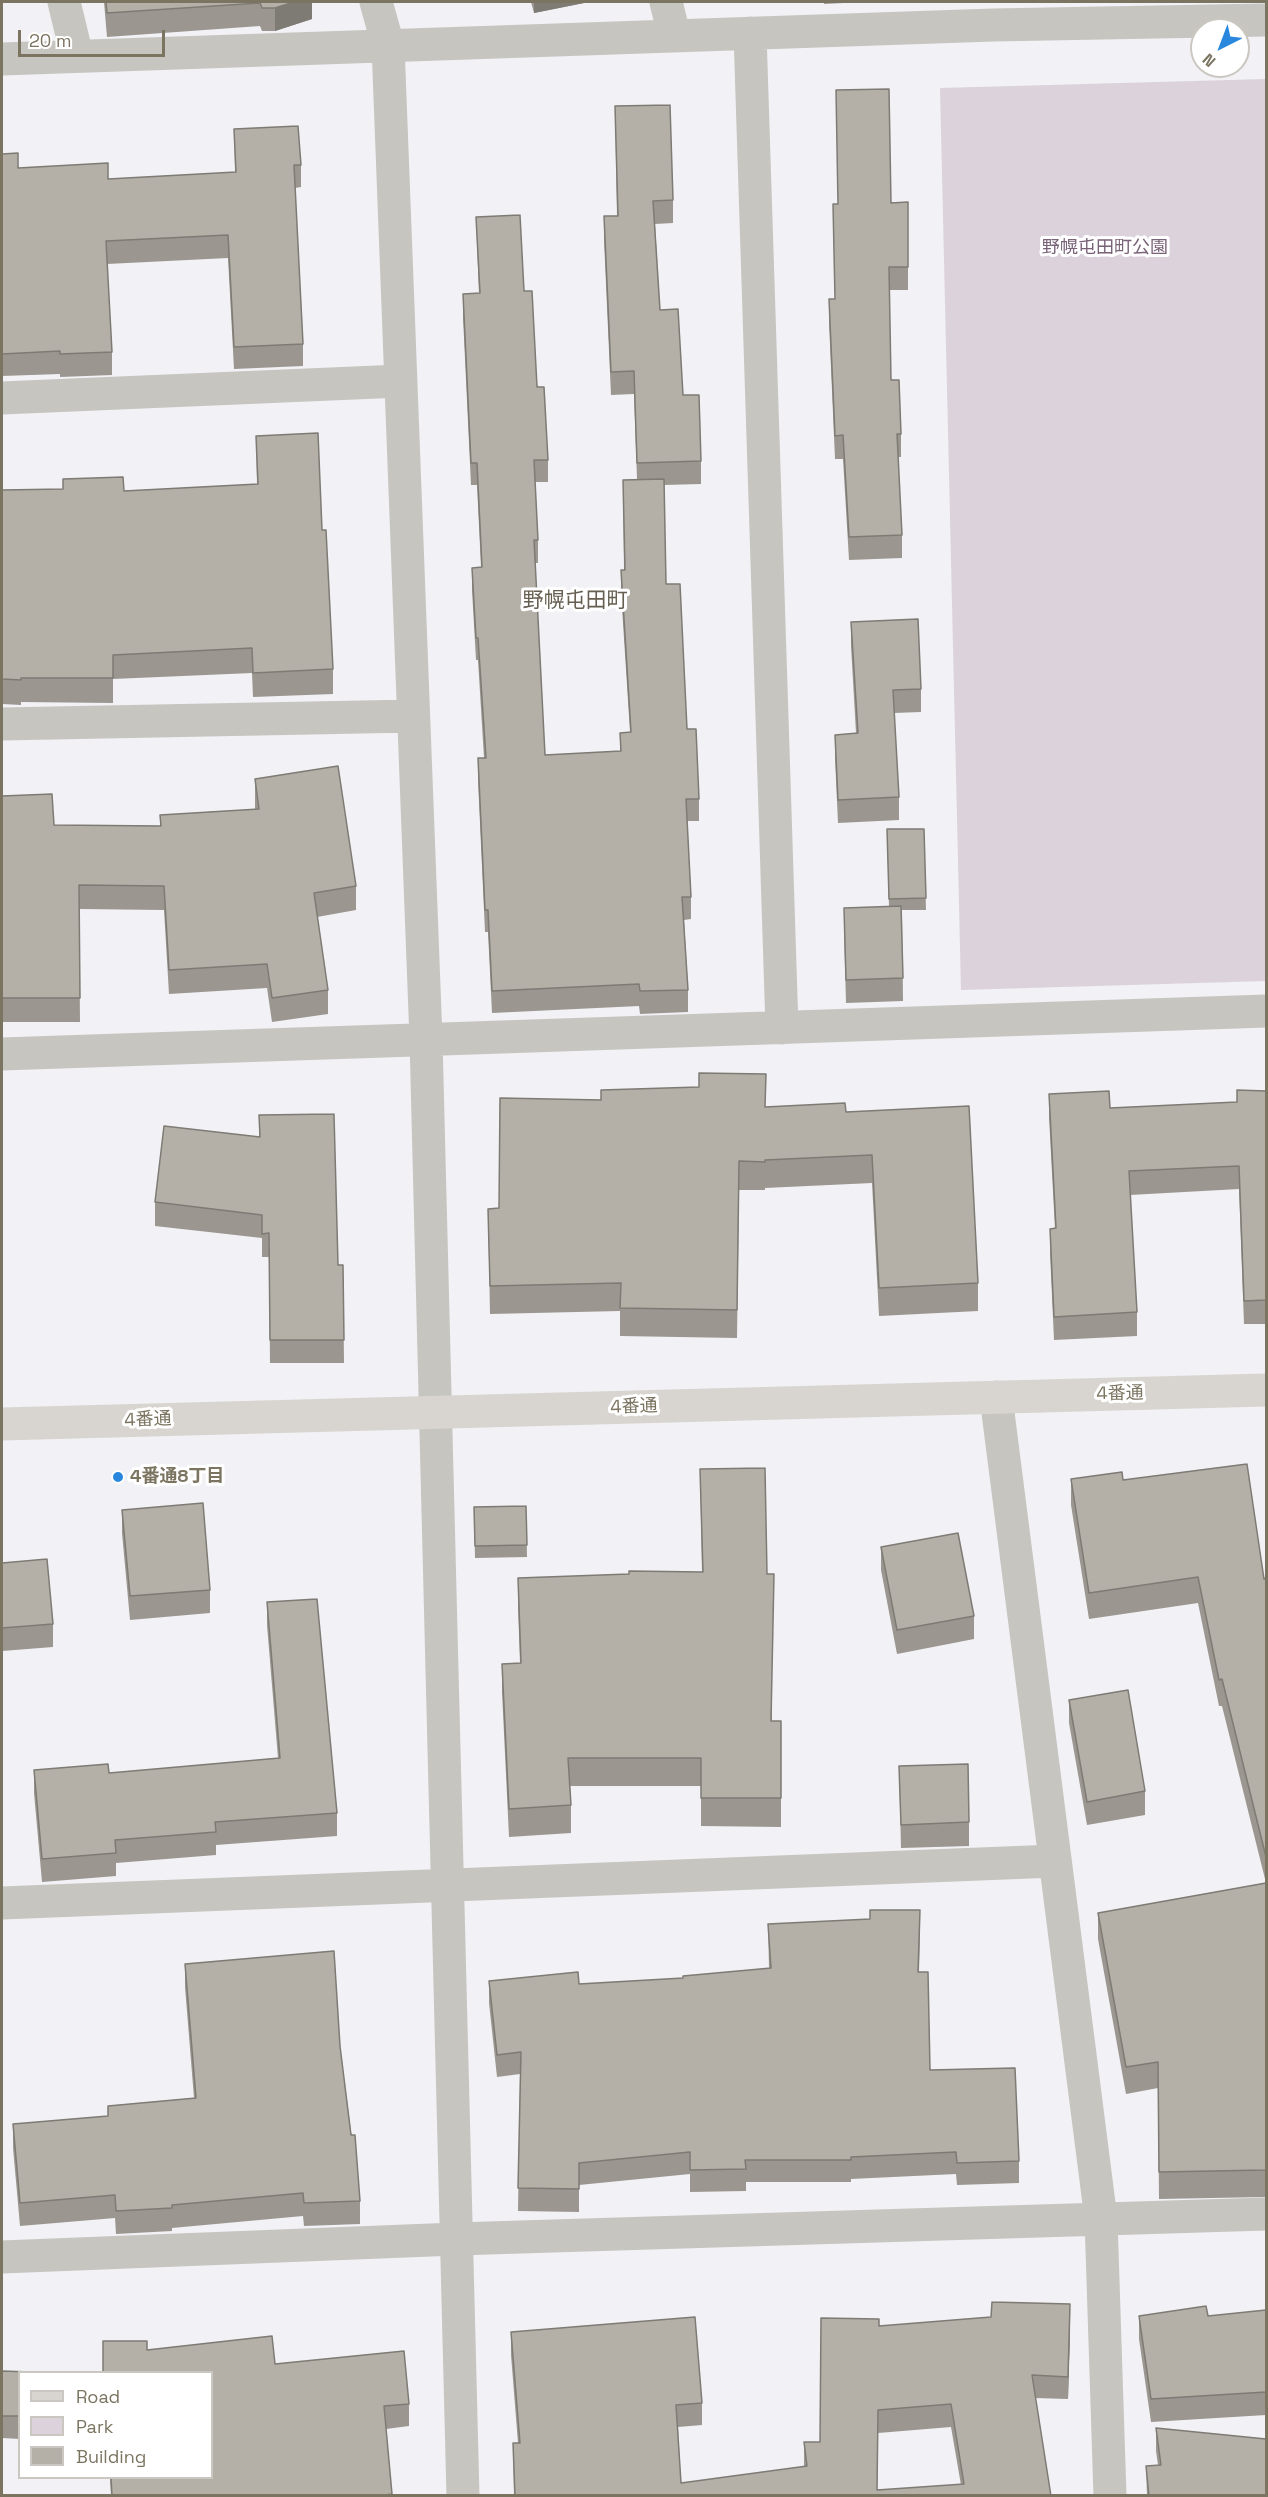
<!DOCTYPE html>
<meta charset="utf-8">
<style>
body{margin:0}
#map{position:relative;width:1268px;height:2497px;overflow:hidden;background:#f2f1f5;font-family:"Space Grotesk",sans-serif}
canvas{display:block}
.frame{position:absolute;inset:0;border:3px solid #7b7461;pointer-events:none}
.legend{position:absolute;left:18px;top:2371px;width:195px;height:108px;box-sizing:border-box;background:#fff;border:2px solid #cac7c0;margin:0;padding:8px 10px;list-style:none;font-size:18px;color:#7b7461}
.legend li{display:flex;align-items:center;gap:12px;height:30px}
.legend b{width:30px;border:2px solid #cac7c0}
.north{position:absolute;left:1190px;top:18px;width:60px;height:60px;box-sizing:border-box;background:#fff;border:2px solid #cac7c0;border-radius:50%;rotate:222deg;font-size:16px;font-weight:700;line-height:24px;text-align:center;color:#7b7461}
.north::after{content:'';display:block;margin:auto;width:21px;height:27px;background:#2987dd;clip-path:polygon(50% 0,100% 100%,50% 72%,0 100%)}
.scale{position:absolute;left:18px;top:30px;width:147px;height:27px;box-sizing:border-box;border:3px solid #7b7461;border-top:0;padding-left:8px;font-size:18px;line-height:21px;white-space:nowrap;color:#7b7461;-webkit-text-stroke:4px #fff;paint-order:stroke}
</style>
<div id="map">
<canvas width="1268" height="2497"></canvas>
<div class="frame"></div>
<ul class="legend">
<li><b style="height:8px;background:#d8d5d0"></b>Road</li>
<li><b style="height:16px;background:#dbd2dc"></b>Park</li>
<li><b style="height:16px;background:#b4b0a7"></b>Building</li>
</ul>
<div class="north">N</div>
<div class="scale">20 m</div>
</div>
<script>
const g = document.querySelector('canvas').getContext('2d');
g.lineJoin = 'round';
function fillPath(path, color) { g.fillStyle = color; g.fill(path, 'evenodd'); }
const shape = rows => new Path2D(rows.map(r => 'M' + r).join(''));
function trace(path, color, width, dash) { g.strokeStyle = color; g.lineWidth = width; g.lineCap = dash ? 'butt' : 'round'; g.setLineDash(dash || []); g.stroke(path); }
function label(font, color, halo, rows, align = 'center') {
  g.font = font + ' "Space Grotesk","Noto Sans JP",sans-serif'; g.lineWidth = 6; g.setLineDash([]); g.textBaseline = 'middle'; g.strokeStyle = halo; g.fillStyle = color; for (const [text, x, y, turn = 0] of rows) {
    g.save(); g.translate(x, y); g.rotate((+turn || 0) * Math.PI / 180); g.textAlign = isNaN(turn) ? turn : align; if (halo) g.strokeText(text, 0, 0); g.fillText(text, 0, 0); g.restore();
  }
}
const green = shape([
 [1266,79,1266,981,961,990,940,88]
]);
const street = shape([
 [64,2,77,56],
 [376,2,388,45,426,1039,463,2496],
 [666,2,674,35],
 [750,33,782,1028],
 [2,59,993,25,1266,20],
 [2,398,401,381],
 [2,724,413,716],
 [2,1054,1266,1011],
 [996,1397,1101,2219,1110,2496],
 [2,1903,1055,1861],
 [2,2257,456,2239,1266,2214]
]);
const secondary = shape([
 [2,1424,1266,1390]
]);
const wall = shape([
 [104,2,312,2,312,19,275,31,262,31,260,26,107,37],
 [531,2,589,2,534,13],
 [824,2,863,2,824,4],
 [615,106,673,200,673,223,655,224,660,310,701,461,701,484,664,485,666,584,687,729,699,799,699,821,687,821,691,897,691,919,684,920,688,990,688,1012,640,1014,639,1006,492,1013,488,932,485,932,478,780,478,758,484,758,478,660,476,660,472,590,472,568,481,567,477,485,471,485,463,317,463,294,479,294,476,217,524,291,548,460,548,482,535,482,538,540,538,563,535,563,545,755,620,751,620,733,630,732,621,592,621,570,624,570,623,480,637,479,634,394,611,395,604,240,604,216,617,216],
 [234,129,301,165,301,187,295,188,303,344,303,366,234,369,228,258,107,264,112,352,112,375,60,377,60,374,2,376,2,154,18,168,108,179,235,172],
 [908,202,908,290,889,290,891,380,901,434,901,457,898,457,902,535,902,558,849,560,843,459,835,459,829,322,829,299,835,299,833,204],
 [256,436,322,530,333,669,333,694,253,697,252,673,113,679,113,703,21,702,21,705,2,704,2,490,124,491,257,484],
 [851,622,921,689,921,712,894,713,899,797,899,820,838,823,835,758,835,735,856,733,851,646],
 [255,779,356,886,356,910,317,917,328,990,328,1014,272,1022,267,988,169,994,164,910,79,909,80,1022,2,1022,2,796,54,825,160,826,160,815,255,809],
 [887,829,924,829,926,910,902,910,903,1001,846,1003,844,931,889,907],
 [1266,1091,1266,1324,1244,1324,1239,1189,1130,1195,1137,1312,1137,1336,1054,1340,1050,1252,1050,1229,1055,1229,1049,1117,1049,1094,1110,1108,1237,1102],
 [766,1107,846,1112,978,1283,978,1311,879,1316,872,1183,765,1188,765,1190,739,1190,737,1338,620,1336,620,1311,490,1314,488,1209,499,1208],
 [259,1115,338,1265,343,1265,344,1363,270,1363,269,1257,262,1257,262,1238,155,1226,155,1202,259,1137],
 [700,1469,767,1574,772,1721,781,1721,781,1827,701,1826,701,1786,570,1786,571,1805,571,1833,509,1837,502,1692,502,1664,520,1663,518,1606,518,1578,702,1572],
 [1071,1479,1123,1480,1264,1579,1266,1578,1266,2197,1159,2199,1158,2088,1126,2094,1098,1939,1098,1913,1266,1883,1222,1706,1219,1706,1198,1603,1089,1619,1071,1505],
 [526,1506,527,1557,475,1558,474,1507],
 [122,1510,210,1590,210,1613,130,1620,122,1533],
 [881,1547,974,1616,974,1639,897,1654,881,1570],
 [2,1563,53,1624,53,1647,2,1651],
 [267,1602,337,1813,337,1836,216,1845,216,1855,116,1863,116,1876,42,1882,34,1793,34,1770,109,1773,278,1758,267,1625],
 [1069,1700,1145,1791,1145,1815,1087,1825,1069,1723],
 [899,1766,969,1822,969,1846,901,1848],
 [768,1924,920,1933,919,1972,930,2070,1019,2161,1019,2183,957,2185,956,2174,851,2179,851,2182,746,2182,746,2191,690,2192,690,2174,579,2185,579,2212,518,2211,520,2074,497,2077,489,2003,489,1981,579,1984,683,1978,769,1968],
 [185,1964,340,2046,360,2201,360,2224,304,2226,303,2216,172,2228,172,2231,116,2234,115,2218,20,2226,13,2148,13,2124,108,2116,108,2106,194,2098,185,1987],
 [1266,2310,1266,2415,1151,2422,1139,2339,1139,2316,1208,2316],
 [879,2326,1070,2327,1068,2399,1035,2398,1051,2496,514,2496,513,2443,518,2443,511,2355,511,2332,702,2403,702,2425,678,2427,681,2483,804,2467,804,2442,820,2442],
 [951,2427,961,2485,877,2490,878,2433],
 [147,2350,275,2364,409,2404,409,2426,386,2429,392,2496,111,2496,110,2478,212,2478],
 [2,2371,20,2373,20,2439,2,2438],
 [1156,2428,1266,2496,1147,2496,1146,2466,1158,2465,1156,2451]
]);
const shadedWall = shape([
 [294,2,312,2,312,19,275,31,275,8],
 [534,2,589,2,534,13],
 [1070,2304,1070,2327,1068,2399,1068,2377]
]);
const building = shape([
 [106,2,294,2,275,8,262,8,260,3,107,13,106,2],
 [889,89,891,203,908,202,908,267,889,267,891,380,899,380,901,434,897,434,902,535,849,537,843,435,835,436,829,299,835,299,833,204,838,204,836,90,889,89],
 [670,105,673,200,653,201,660,310,678,309,683,395,699,395,701,461,637,463,634,371,611,372,604,216,618,216,615,106,670,105],
 [298,126,301,165,294,165,303,344,234,347,228,235,106,241,112,352,60,354,60,351,2,354,2,154,18,153,18,168,108,163,108,179,236,172,234,129,298,126],
 [520,215,524,291,532,291,537,387,544,387,548,460,534,460,538,540,534,540,545,755,621,751,620,733,631,732,621,570,625,570,623,480,664,479,666,584,680,584,687,729,696,729,699,799,686,799,691,897,682,897,688,990,640,991,639,984,492,991,488,910,485,910,478,758,486,758,478,638,476,638,472,568,482,567,477,463,471,463,463,294,480,293,476,217,520,215],
 [318,433,322,530,326,530,333,669,253,673,252,648,113,655,113,678,21,678,21,680,2,679,2,490,63,489,63,479,123,477,124,491,258,484,256,436,318,433],
 [918,619,921,689,893,690,899,797,838,800,835,735,858,733,851,622,918,619],
 [338,766,356,886,314,893,328,990,272,998,267,964,169,970,164,886,79,885,80,998,2,998,2,796,52,794,54,825,161,826,160,815,259,809,255,779,338,766],
 [887,829,924,829,926,898,889,899,887,829],
 [901,906,903,978,846,980,844,908,901,906],
 [699,1073,766,1074,765,1107,845,1103,846,1112,969,1106,978,1283,879,1288,872,1155,765,1160,765,1162,739,1161,737,1310,620,1308,621,1283,490,1286,488,1209,499,1208,500,1098,601,1100,601,1090,699,1087,699,1073],
 [1237,1090,1266,1091,1266,1300,1244,1301,1239,1166,1129,1171,1137,1312,1054,1317,1050,1229,1056,1228,1049,1094,1109,1091,1110,1108,1237,1102,1237,1090],
 [334,1114,338,1265,343,1265,344,1340,270,1340,269,1233,262,1234,262,1215,155,1202,164,1126,260,1137,259,1115,334,1114],
 [1247,1464,1264,1579,1266,1578,1266,1857,1222,1679,1219,1680,1198,1577,1089,1593,1071,1479,1122,1472,1123,1480,1247,1464],
 [765,1468,767,1574,774,1574,771,1721,781,1721,781,1798,701,1798,701,1758,568,1758,571,1805,509,1809,502,1664,521,1663,518,1578,629,1574,629,1571,703,1572,700,1469,765,1468],
 [203,1503,210,1590,130,1596,122,1510,203,1503],
 [526,1506,527,1545,475,1546,474,1507,526,1506],
 [958,1533,974,1616,897,1630,881,1547,958,1533],
 [47,1559,53,1624,2,1628,2,1563,47,1559],
 [317,1599,337,1813,215,1822,216,1832,115,1840,116,1853,42,1859,34,1770,108,1764,109,1773,280,1758,267,1602,317,1599],
 [1128,1690,1145,1791,1087,1802,1069,1700,1128,1690],
 [968,1764,969,1822,901,1825,899,1766,968,1764],
 [1266,1883,1266,2170,1159,2172,1158,2062,1126,2067,1098,1913,1266,1883],
 [870,1910,920,1910,918,1972,928,1972,930,2070,1015,2068,1019,2161,957,2163,956,2152,851,2157,851,2160,745,2160,746,2169,690,2170,690,2152,579,2163,579,2189,518,2188,521,2052,497,2055,489,1981,578,1972,579,1984,683,1978,683,1976,771,1968,768,1924,870,1919,870,1910],
 [334,1951,340,2046,351,2135,355,2135,360,2201,304,2203,303,2193,172,2205,172,2208,116,2211,115,2195,20,2203,13,2124,108,2116,108,2106,196,2098,185,1964,334,1951],
 [992,2302,1070,2304,1068,2377,1032,2375,1051,2496,515,2496,513,2443,520,2443,511,2332,695,2317,702,2403,676,2405,681,2483,807,2466,804,2442,820,2442,821,2318,879,2319,879,2326,991,2317,992,2302],
 [951,2404,964,2484,877,2490,878,2410,951,2404],
 [1206,2306,1208,2316,1266,2310,1266,2392,1151,2399,1139,2316,1206,2306],
 [272,2336,275,2364,404,2351,409,2404,384,2406,392,2494,378,2496,112,2496,111,2478,212,2478,212,2373,103,2373,103,2341,147,2341,147,2350,272,2336],
 [2,2371,61,2373,20,2373,20,2416,2,2416,2,2371],
 [1156,2428,1266,2439,1266,2496,1149,2496,1146,2466,1161,2465,1156,2428]
]);
const markers = [
 [118,1477,6,"#2987dd"]
];
const parkNames = [
 ["野幌屯田町公園",1105,248]
];
const streetNames = [
 ["4番通",1120,1394,-1],
 ["4番通",634,1407,-2],
 ["4番通",148,1420,-2]
];
const poiNames = [
 ["4番通8丁目",130,1477]
];
const quarterNames = [
 ["野幌屯田町",575,601]
];
fillPath(green, '#dbd2dc');
trace(street, '#c7c5c0', 33);
trace(secondary, '#d8d5d0', 33);
fillPath(wall, '#9b9790');
fillPath(shadedWall, '#7e7b75');
fillPath(building, '#b4b0a7');
trace(building, '#7e7b75', 1.5);
for (const [x, y, r, color] of markers) { const dot = new Path2D(); dot.arc(x, y, r, 0, 2 * Math.PI); g.fillStyle = color; g.fill(dot); trace(dot, '#fff', 2); }
label('18px', '#796378', '#fff', parkNames);
label('18px', '#7b7461', '#fff', streetNames);
label('bold 18px', '#7b7461', '#fff', poiNames, 'left');
label('21px', '#676052', '#fff', quarterNames);
</script>
